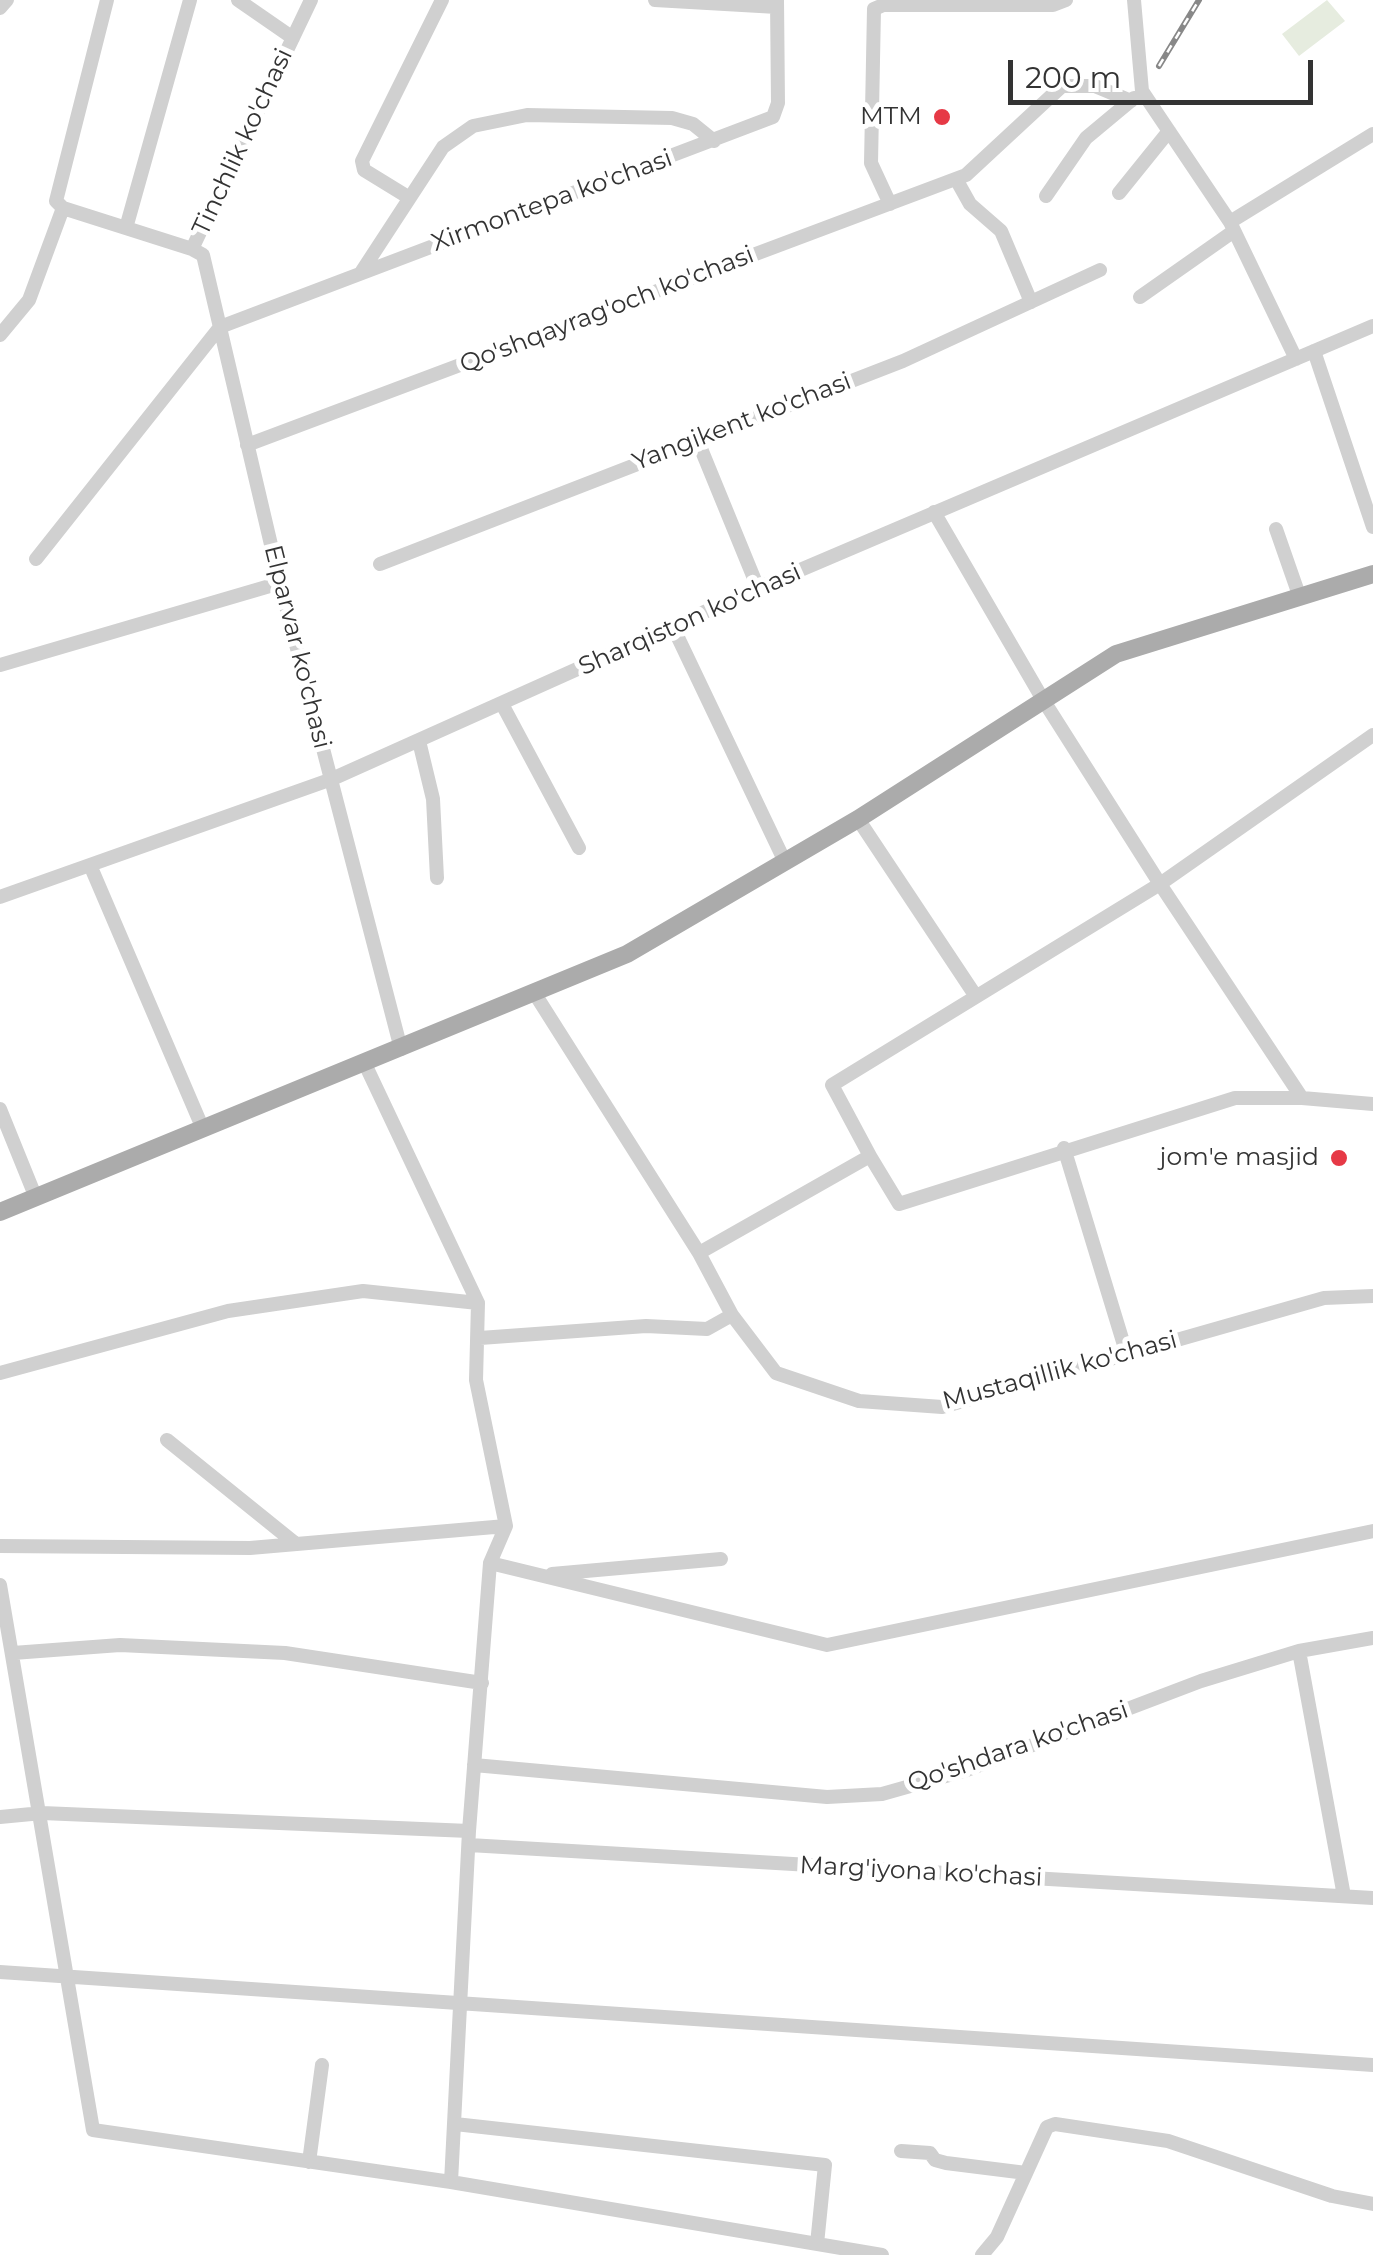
<!DOCTYPE html>
<style>
body{margin:0}
#map{position:relative;width:1373px;height:2255px;overflow:hidden;background:#fff;font-family:Montserrat,sans-serif}
canvas{display:block}
.scale{position:absolute;left:1008px;top:60px;width:305px;height:45px;box-sizing:border-box;border:5px solid #333;border-top:0;padding-left:12px;font-size:30px;line-height:35px;white-space:nowrap;color:#333;-webkit-text-stroke:8px #fff;paint-order:stroke}
</style>
<div id="map">
<canvas width="1373" height="2255"></canvas>
<div class="scale">200 m</div>
</div>
<script>
const g = document.querySelector('canvas').getContext('2d');
g.lineJoin = 'round';
function fillPath(path, color) { g.fillStyle = color; g.fill(path, 'evenodd'); }
const shape = rows => new Path2D(rows.map(r => 'M' + r).join(''));
function trace(path, color, width, dash) { g.strokeStyle = color; g.lineWidth = width; g.lineCap = dash ? 'butt' : 'round'; g.setLineDash(dash || []); g.stroke(path); }
function label(font, color, halo, rows, align = 'center') {
  g.font = font + ' Montserrat,sans-serif'; g.lineWidth = 10; g.setLineDash([]); g.textBaseline = 'middle'; g.strokeStyle = halo; g.fillStyle = color; for (const [text, x, y, turn = 0] of rows) {
    g.save(); g.translate(x, y); g.rotate((+turn || 0) * Math.PI / 180); g.textAlign = isNaN(turn) ? turn : align; if (halo) g.strokeText(text, 0, 0); g.fillText(text, 0, 0); g.restore();
  }
}
const green = shape([
 [1327,0,1345,21,1299,56,1282,34]
]);
const minor = shape([
 [238,0,293,38],
 [655,0,777,7],
 [1134,0,1142,91,1230,222,1296,359],
 [0,8,7,0],
 [956,179,970,204,1001,231,1031,302],
 [1119,193,1169,131],
 [1046,196,1086,138,1134,98],
 [408,197,364,170,362,161,442,0],
 [890,204,871,163,874,9,883,5,1053,5,1066,0],
 [63,208,56,201,107,0],
 [1230,222,1373,134],
 [126,228,190,0],
 [192,249,203,255,280,583,401,1049],
 [362,271,443,147,473,126,527,115,672,118,693,124,714,141],
 [1140,297,1234,231],
 [0,335,29,300,63,208,192,249,311,0],
 [1314,351,1373,527],
 [697,439,758,588],
 [247,445,966,175,1062,86,1095,86,1131,101],
 [1276,529,1299,595],
 [36,559,220,327,773,117,778,103,777,0],
 [380,564,903,361,1100,270],
 [673,627,785,862],
 [0,665,280,583],
 [502,704,579,848],
 [1373,735,1160,884,1302,1098,1373,1104],
 [419,741,433,799,437,878],
 [858,819,975,995],
 [90,865,203,1129],
 [0,897,332,779,758,588,1373,326],
 [535,994,699,1253,732,1315,776,1373,859,1401,942,1407,1324,1298,1373,1296],
 [365,1064,478,1303,476,1380,506,1526,490,1563,469,1831,451,2182],
 [0,1109,36,1198],
 [1064,1148,1127,1355],
 [870,1156,899,1204,1235,1098,1302,1098],
 [699,1253,870,1156,832,1085,1160,884,1042,698,934,512],
 [480,1338,646,1326,707,1329,732,1315],
 [0,1373,228,1311,363,1291,478,1303],
 [167,1440,296,1544],
 [0,1546,250,1548,506,1526],
 [490,1563,827,1645,1373,1531],
 [552,1574,721,1559],
 [0,1585,93,2130,451,2182,882,2255],
 [1299,1651,1344,1896],
 [13,1653,120,1645,285,1653,482,1683],
 [474,1765,827,1797,882,1794,967,1770,1201,1681,1299,1651,1373,1638],
 [0,1817,42,1813,469,1831],
 [469,1845,1373,1898],
 [0,1972,1373,2065],
 [455,2124,825,2165,817,2244],
 [901,2151,930,2153,935,2160,946,2163,1026,2173],
 [309,2162,322,2065],
 [982,2255,997,2237,1047,2127,1055,2124,1168,2141,1332,2196,1373,2204]
]);
const major = shape([
 [0,1212,627,954,858,819,1116,654,1373,574]
]);
const rail = shape([
 [1159,66,1199,0]
]);
const markers = [
 [942,117,10,"#e63946"],
 [1339,1158,10,"#e63946"]
];
const poiNames = [
 ["MTM",922,117],
 ["jom'e masjid",1319,1158]
];
const streetNames = [
 ["Tinchlik ko'chasi",243,142,-65],
 ["Xirmontepa ko'chasi",552,201,-20],
 ["Qo'shqayrag'och ko'chasi",607,310,-21],
 ["Yangikent ko'chasi",742,422,-21],
 ["Sharqiston ko'chasi",690,620,-24],
 ["Elparvar ko'chasi",297,647,76],
 ["Mustaqillik ko'chasi",1060,1371,-15],
 ["Qo'shdara ko'chasi",1018,1747,-19],
 ["Marg'iyona ko'chasi",921,1872,3]
];
fillPath(green, '#e6ecdf');
trace(minor, '#d0d0d0', 14);
trace(major, '#ababab', 18);
trace(rail, '#888', 6);
trace(rail, '#fff', 2.5, [8]);
for (const [x, y, r, color] of markers) { const dot = new Path2D(); dot.arc(x, y, r, 0, 2 * Math.PI); g.fillStyle = color; g.fill(dot); trace(dot, '#fff', 4); }
label('25px', '#333', '#fff', poiNames, 'right');
label('25px', '#333', '#fff', streetNames);
</script>
